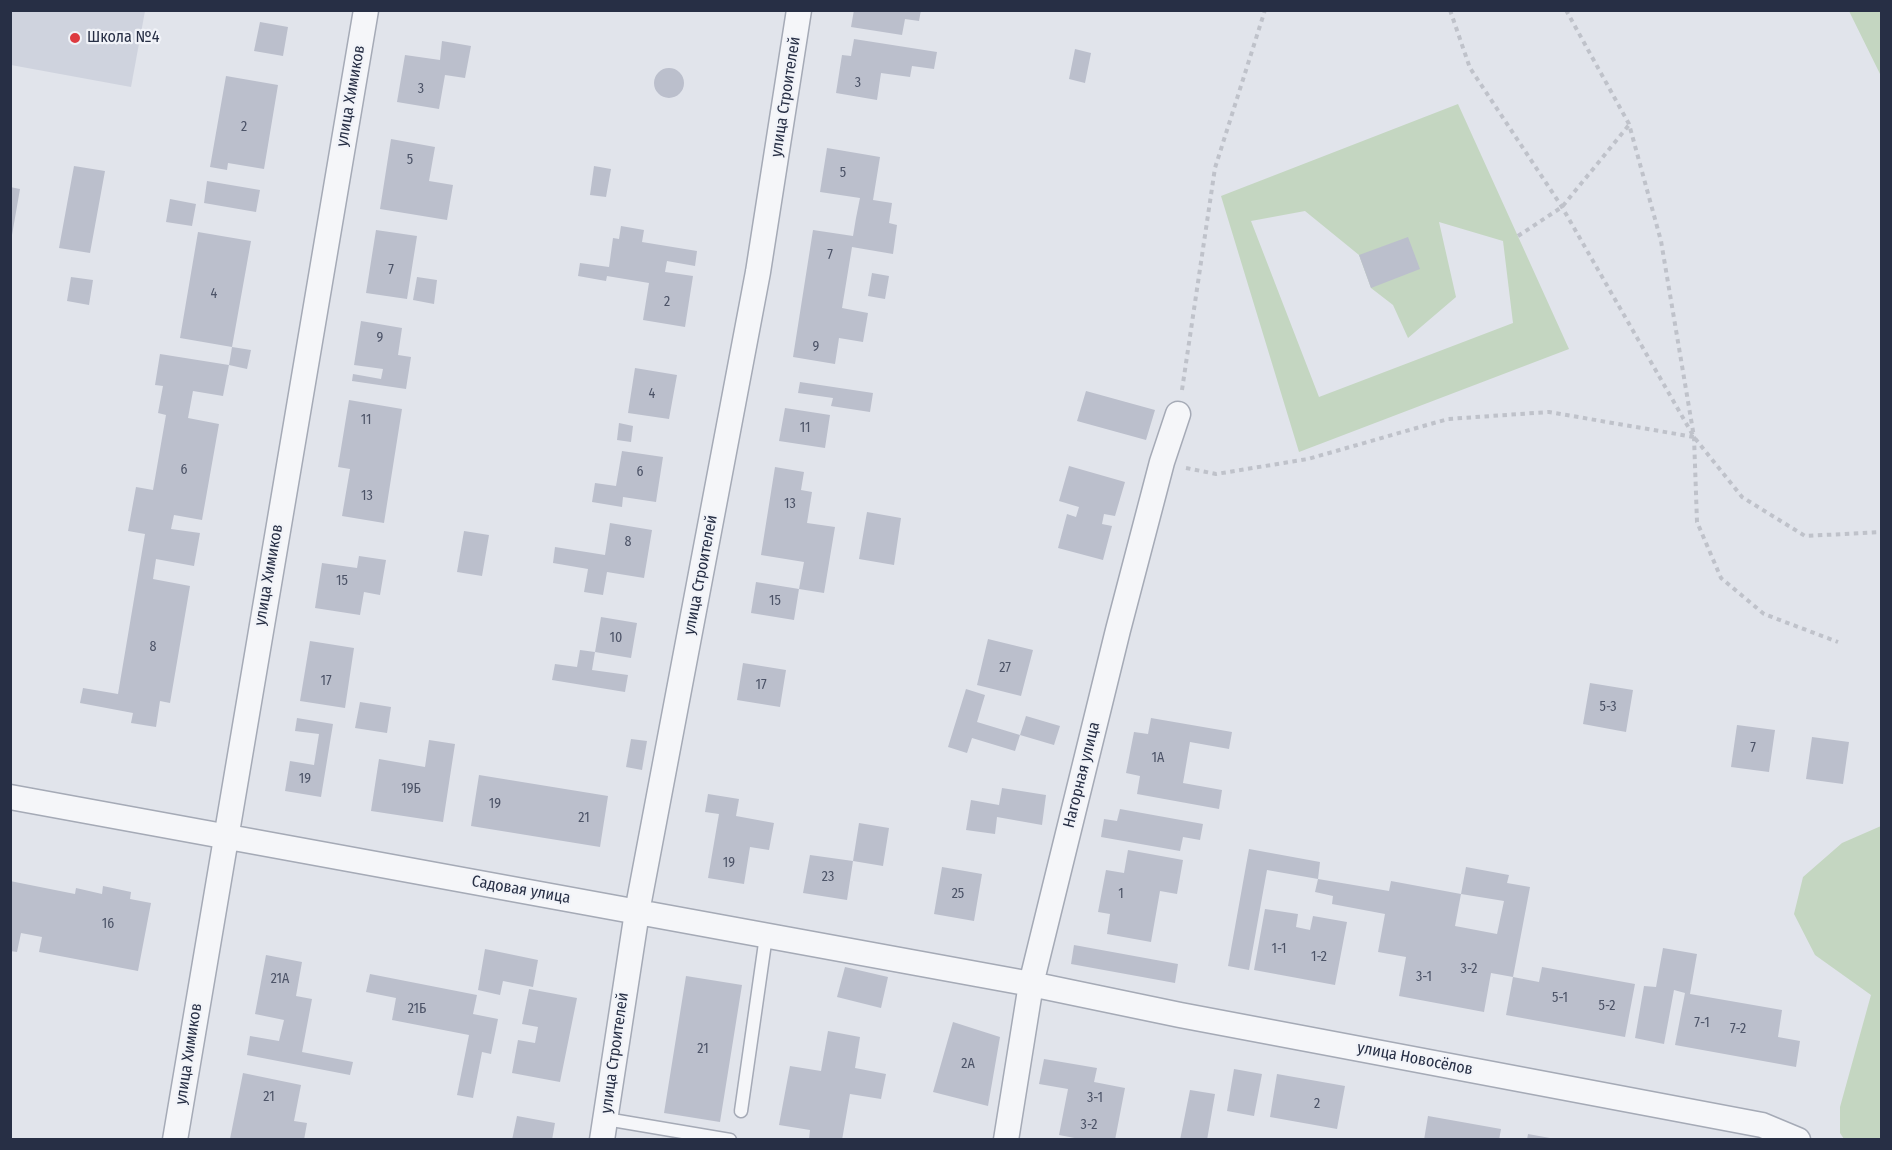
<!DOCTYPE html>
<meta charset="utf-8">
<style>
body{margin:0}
#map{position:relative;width:1892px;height:1150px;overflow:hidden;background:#e1e4eb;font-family:"Fira Sans Condensed",sans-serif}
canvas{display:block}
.frame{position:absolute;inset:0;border:12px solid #272f45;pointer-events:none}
</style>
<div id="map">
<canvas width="1892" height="1150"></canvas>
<div class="frame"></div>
</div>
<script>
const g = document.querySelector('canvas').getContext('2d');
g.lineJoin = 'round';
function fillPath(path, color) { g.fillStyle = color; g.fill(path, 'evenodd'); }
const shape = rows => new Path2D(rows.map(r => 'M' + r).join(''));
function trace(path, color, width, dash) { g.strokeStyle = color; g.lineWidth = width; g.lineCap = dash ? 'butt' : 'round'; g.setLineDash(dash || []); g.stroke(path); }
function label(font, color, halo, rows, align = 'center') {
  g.font = font + ' "Fira Sans Condensed",sans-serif'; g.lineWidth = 4.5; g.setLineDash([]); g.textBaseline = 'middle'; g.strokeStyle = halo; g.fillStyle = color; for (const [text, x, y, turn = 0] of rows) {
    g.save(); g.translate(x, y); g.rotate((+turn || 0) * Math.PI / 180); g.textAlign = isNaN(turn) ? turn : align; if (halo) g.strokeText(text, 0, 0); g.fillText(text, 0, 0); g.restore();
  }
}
const built = shape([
 [10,11,145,11,131,87,11,65]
]);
const green = shape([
 [1849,11,1881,11,1881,76],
 [1458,104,1569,349,1299,452,1221,196],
 [1305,211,1359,255,1371,288,1393,305,1408,338,1456,297,1439,222,1503,241,1513,323,1319,397,1251,221],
 [1881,826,1881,1139,1844,1139,1840,1133,1840,1107,1871,995,1815,955,1794,914,1803,877,1842,843]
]);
const building = shape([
 [854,10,921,10,919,21,905,19,902,35,851,27],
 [260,22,288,27,283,56,254,51],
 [854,39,937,52,934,69,912,66,910,77,881,73,877,100,836,93,842,55,851,56],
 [442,41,471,46,465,78,445,75,439,109,397,102,405,55,440,60],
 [1075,49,1091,53,1085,83,1069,79],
 '654 83a15 15 0 1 1 30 0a15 15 0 1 1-30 0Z',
 [226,76,278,85,264,169,228,163,227,170,210,167],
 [391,139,435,147,429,181,453,185,447,220,380,209],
 [827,148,880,157,873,200,892,203,889,223,897,225,893,254,852,247,842,308,868,313,863,342,839,338,835,364,793,357,813,230,853,236,856,218,860,198,820,192],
 [74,166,105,171,90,253,59,248],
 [594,166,611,169,606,197,590,195],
 [207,181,260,190,256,212,204,203],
 [10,187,20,189,12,235,10,235],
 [170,199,196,204,192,226,166,222],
 [621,226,644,230,642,242,697,251,695,266,667,261,665,272,693,276,685,327,643,320,649,283,607,276,606,281,578,276,580,263,609,267,613,238,619,239],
 [376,230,417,236,407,299,366,293],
 [198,232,251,241,232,347,180,338],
 [1408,237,1420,269,1371,288,1359,255],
 [872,273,889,276,885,299,868,296],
 [71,277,93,280,89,305,67,301],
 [417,277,437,280,434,304,413,300],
 [361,321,402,328,398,355,411,357,406,389,352,381,353,374,381,379,383,369,354,365],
 [232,347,251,350,247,369,229,365,223,396,193,391,188,418,219,424,202,520,174,515,171,529,200,533,194,566,156,559,153,579,190,586,170,703,160,701,156,727,131,723,133,713,80,703,83,688,118,694,145,534,128,531,136,487,153,490,166,415,158,413,163,386,155,385,160,354,229,365],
 [635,368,677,375,669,419,628,413],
 [800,382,873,393,870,412,831,406,833,398,798,393],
 [1086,391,1155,410,1146,440,1077,421],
 [349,400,402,409,384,523,342,516,350,469,338,467],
 [785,408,830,415,825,448,779,441],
 [619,423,633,426,631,442,617,440],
 [622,451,663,457,656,502,623,497,622,507,592,502,595,483,616,486],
 [1069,466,1125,482,1115,516,1104,514,1102,524,1112,526,1103,560,1058,548,1067,514,1076,517,1079,507,1059,501],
 [775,467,804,472,801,490,812,492,807,523,835,527,824,593,799,589,804,562,761,555],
 [867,512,901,518,894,565,859,559],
 [610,523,652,530,644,578,607,572,603,595,584,592,588,569,553,563,555,547,605,555],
 [464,531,489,535,482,576,457,572],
 [359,556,386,560,380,595,364,592,360,615,315,608,322,563,357,568],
 [756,582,799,589,794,620,751,613],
 [601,617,637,623,631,658,595,652],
 [988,639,1033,650,1021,696,977,685],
 [310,641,354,648,345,708,300,701],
 [580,650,595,652,592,670,628,675,625,692,552,680,555,664,577,667],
 [743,663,786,670,780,707,737,700],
 [1590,683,1633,690,1626,732,1583,724],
 [966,689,985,695,977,722,1020,735,1015,751,972,738,967,753,948,747],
 [360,702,391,707,387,733,355,728],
 [1026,716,1060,726,1054,745,1020,735],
 [297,718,333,724,321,797,285,791,290,761,314,765,319,734,295,731],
 [1151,718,1232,732,1229,749,1190,742,1183,783,1222,790,1219,809,1137,794,1140,776,1126,773,1134,732,1148,734],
 [1737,725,1775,730,1769,772,1731,767],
 [1812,737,1849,742,1843,784,1806,779],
 [631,739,647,741,642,770,626,767],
 [429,740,455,744,443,822,371,811,379,759,425,767],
 [479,775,608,796,600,847,471,826],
 [1002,788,1046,795,1042,825,997,817,995,834,966,830,971,800,999,805],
 [708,794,739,799,736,816,774,823,769,850,750,847,744,884,708,878,719,814,705,812],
 [1120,809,1203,824,1200,840,1183,837,1180,851,1101,837,1104,819,1117,821],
 [859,823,889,828,883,866,853,861],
 [1249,849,1320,862,1318,879,1267,870,1249,970,1228,966],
 [1128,850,1183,860,1177,894,1160,891,1151,942,1107,934,1110,914,1098,912,1106,870,1124,873],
 [810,855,853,861,847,900,803,893],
 [942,867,982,874,974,921,934,914],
 [1466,867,1509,875,1507,883,1530,887,1513,977,1491,973,1484,1012,1399,996,1406,957,1378,952,1385,914,1332,904,1333,896,1315,892,1318,879,1389,891,1391,881,1461,894,1455,926,1497,934,1504,901,1461,894],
 [10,881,75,894,76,888,102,894,103,886,131,892,130,899,151,903,138,971,39,952,42,937,21,933,17,952,10,951],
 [1265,909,1298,914,1296,927,1310,930,1313,916,1347,922,1335,985,1254,970],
 [1074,945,1178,964,1175,983,1071,964],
 [1663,948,1697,954,1690,994,1782,1010,1778,1037,1800,1041,1796,1067,1675,1045,1685,993,1674,990,1664,1044,1635,1038,1644,986,1656,987],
 [485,949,538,960,533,987,503,981,500,995,478,990],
 [266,955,302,962,296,996,312,999,302,1052,353,1062,350,1075,247,1055,250,1036,279,1041,284,1020,255,1014],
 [845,967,888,977,881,1008,837,997],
 [1542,967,1635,984,1625,1037,1506,1015,1513,977,1539,982],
 [370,974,477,995,473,1014,498,1019,491,1054,482,1052,473,1098,457,1095,469,1035,392,1020,396,998,366,992],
 [686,976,742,985,720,1122,664,1113],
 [529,989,577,998,560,1082,512,1073,518,1040,535,1043,538,1027,522,1024],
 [953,1022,1000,1037,988,1106,933,1092],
 [828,1031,860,1037,855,1068,886,1074,881,1099,850,1094,842,1140,809,1140,810,1130,779,1125,790,1066,821,1071],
 [1044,1059,1097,1068,1094,1082,1125,1088,1115,1140,1085,1140,1059,1135,1068,1089,1039,1084],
 [1234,1069,1262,1074,1254,1116,1227,1111],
 [243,1073,301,1085,294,1121,307,1123,304,1140,230,1139],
 [1277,1074,1345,1086,1337,1129,1270,1117],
 [1190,1090,1215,1094,1207,1140,1180,1140],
 [517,1116,555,1123,552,1140,512,1140],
 [1428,1116,1501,1129,1499,1140,1424,1140],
 [1528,1134,1550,1138,1550,1140,1527,1140]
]);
const path = shape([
 [1450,10,1470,68,1562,207,1694,437,1742,497,1805,536,1882,532],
 [1566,10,1629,124,1661,241,1694,437,1697,522,1721,578,1764,614,1838,642],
 [1518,236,1562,207,1629,125],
 [1182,390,1215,168,1265,10],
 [1186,468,1216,474,1308,459,1448,419,1549,412,1694,437]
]);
const service = shape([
 [741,1111,766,936],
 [606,1119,730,1140]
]);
const minor = shape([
 [10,797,1031,984,1180,1015,1762,1125,1798,1140],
 [175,1140,366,10],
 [602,1140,637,912,758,272,799,10],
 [1006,1140,1031,984,1118,630,1162,462,1178,414]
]);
const markers = [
 [75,38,6,"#dd3a40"]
];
const numberNames = [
 ["3",858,83],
 ["3",421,89],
 ["2",244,127],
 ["5",410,160],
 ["5",843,173],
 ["7",830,255],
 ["7",391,270],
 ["4",214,294],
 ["2",667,302],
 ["9",380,338],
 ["9",816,347],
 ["4",652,394],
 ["11",366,420],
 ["11",805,428],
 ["6",184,470],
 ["6",640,472],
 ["13",367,496],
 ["13",790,504],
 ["8",628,542],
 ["15",342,581],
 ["15",775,601],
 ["10",616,638],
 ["8",153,647],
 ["27",1005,668],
 ["17",326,681],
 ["17",761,685],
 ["5-3",1608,707],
 ["7",1753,748],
 ["1А",1158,758],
 ["19",305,779],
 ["19Б",411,789],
 ["19",495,804],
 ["21",584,818],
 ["19",729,863],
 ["23",828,877],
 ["25",958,894],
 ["1",1121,894],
 ["16",108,924],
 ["1-1",1279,949],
 ["1-2",1319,957],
 ["3-2",1469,969],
 ["3-1",1424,977],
 ["21А",280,979],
 ["5-1",1560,998],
 ["5-2",1607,1006],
 ["21Б",417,1009],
 ["7-1",1702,1023],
 ["7-2",1738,1029],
 ["21",703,1049],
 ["2А",968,1064],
 ["21",269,1097],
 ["3-1",1095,1098],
 ["2",1317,1104],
 ["3-2",1089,1125]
];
const poiNames = [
 ["Школа №4",87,38]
];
const streetNames = [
 ["улица Химиков",351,96,-80],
 ["улица Строителей",786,97,-81],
 ["улица Химиков",269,575,-80],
 ["улица Строителей",701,575,-79],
 ["Нагорная улица",1082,775,-76],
 ["Садовая улица",521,890,10],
 ["улица Строителей",615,1053,-82],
 ["улица Химиков",189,1054,-81],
 ["улица Новосёлов",1415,1059,11]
];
fillPath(built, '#cfd3de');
fillPath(green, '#c4d6c1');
fillPath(building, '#bbbfcc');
trace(service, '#a5aab6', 15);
trace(minor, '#a5aab6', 27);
trace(path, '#bfc2ca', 4, [4.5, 4.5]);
trace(service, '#f5f6f9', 12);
trace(minor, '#f5f6f9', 24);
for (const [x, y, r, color] of markers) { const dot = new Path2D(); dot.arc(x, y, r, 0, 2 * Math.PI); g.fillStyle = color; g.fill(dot); trace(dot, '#f1f3f8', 2); }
label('14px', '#4c5367', null, numberNames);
label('16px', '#272f45', '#f1f3f8', poiNames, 'left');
label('16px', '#272f45', '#f1f3f8', streetNames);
</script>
